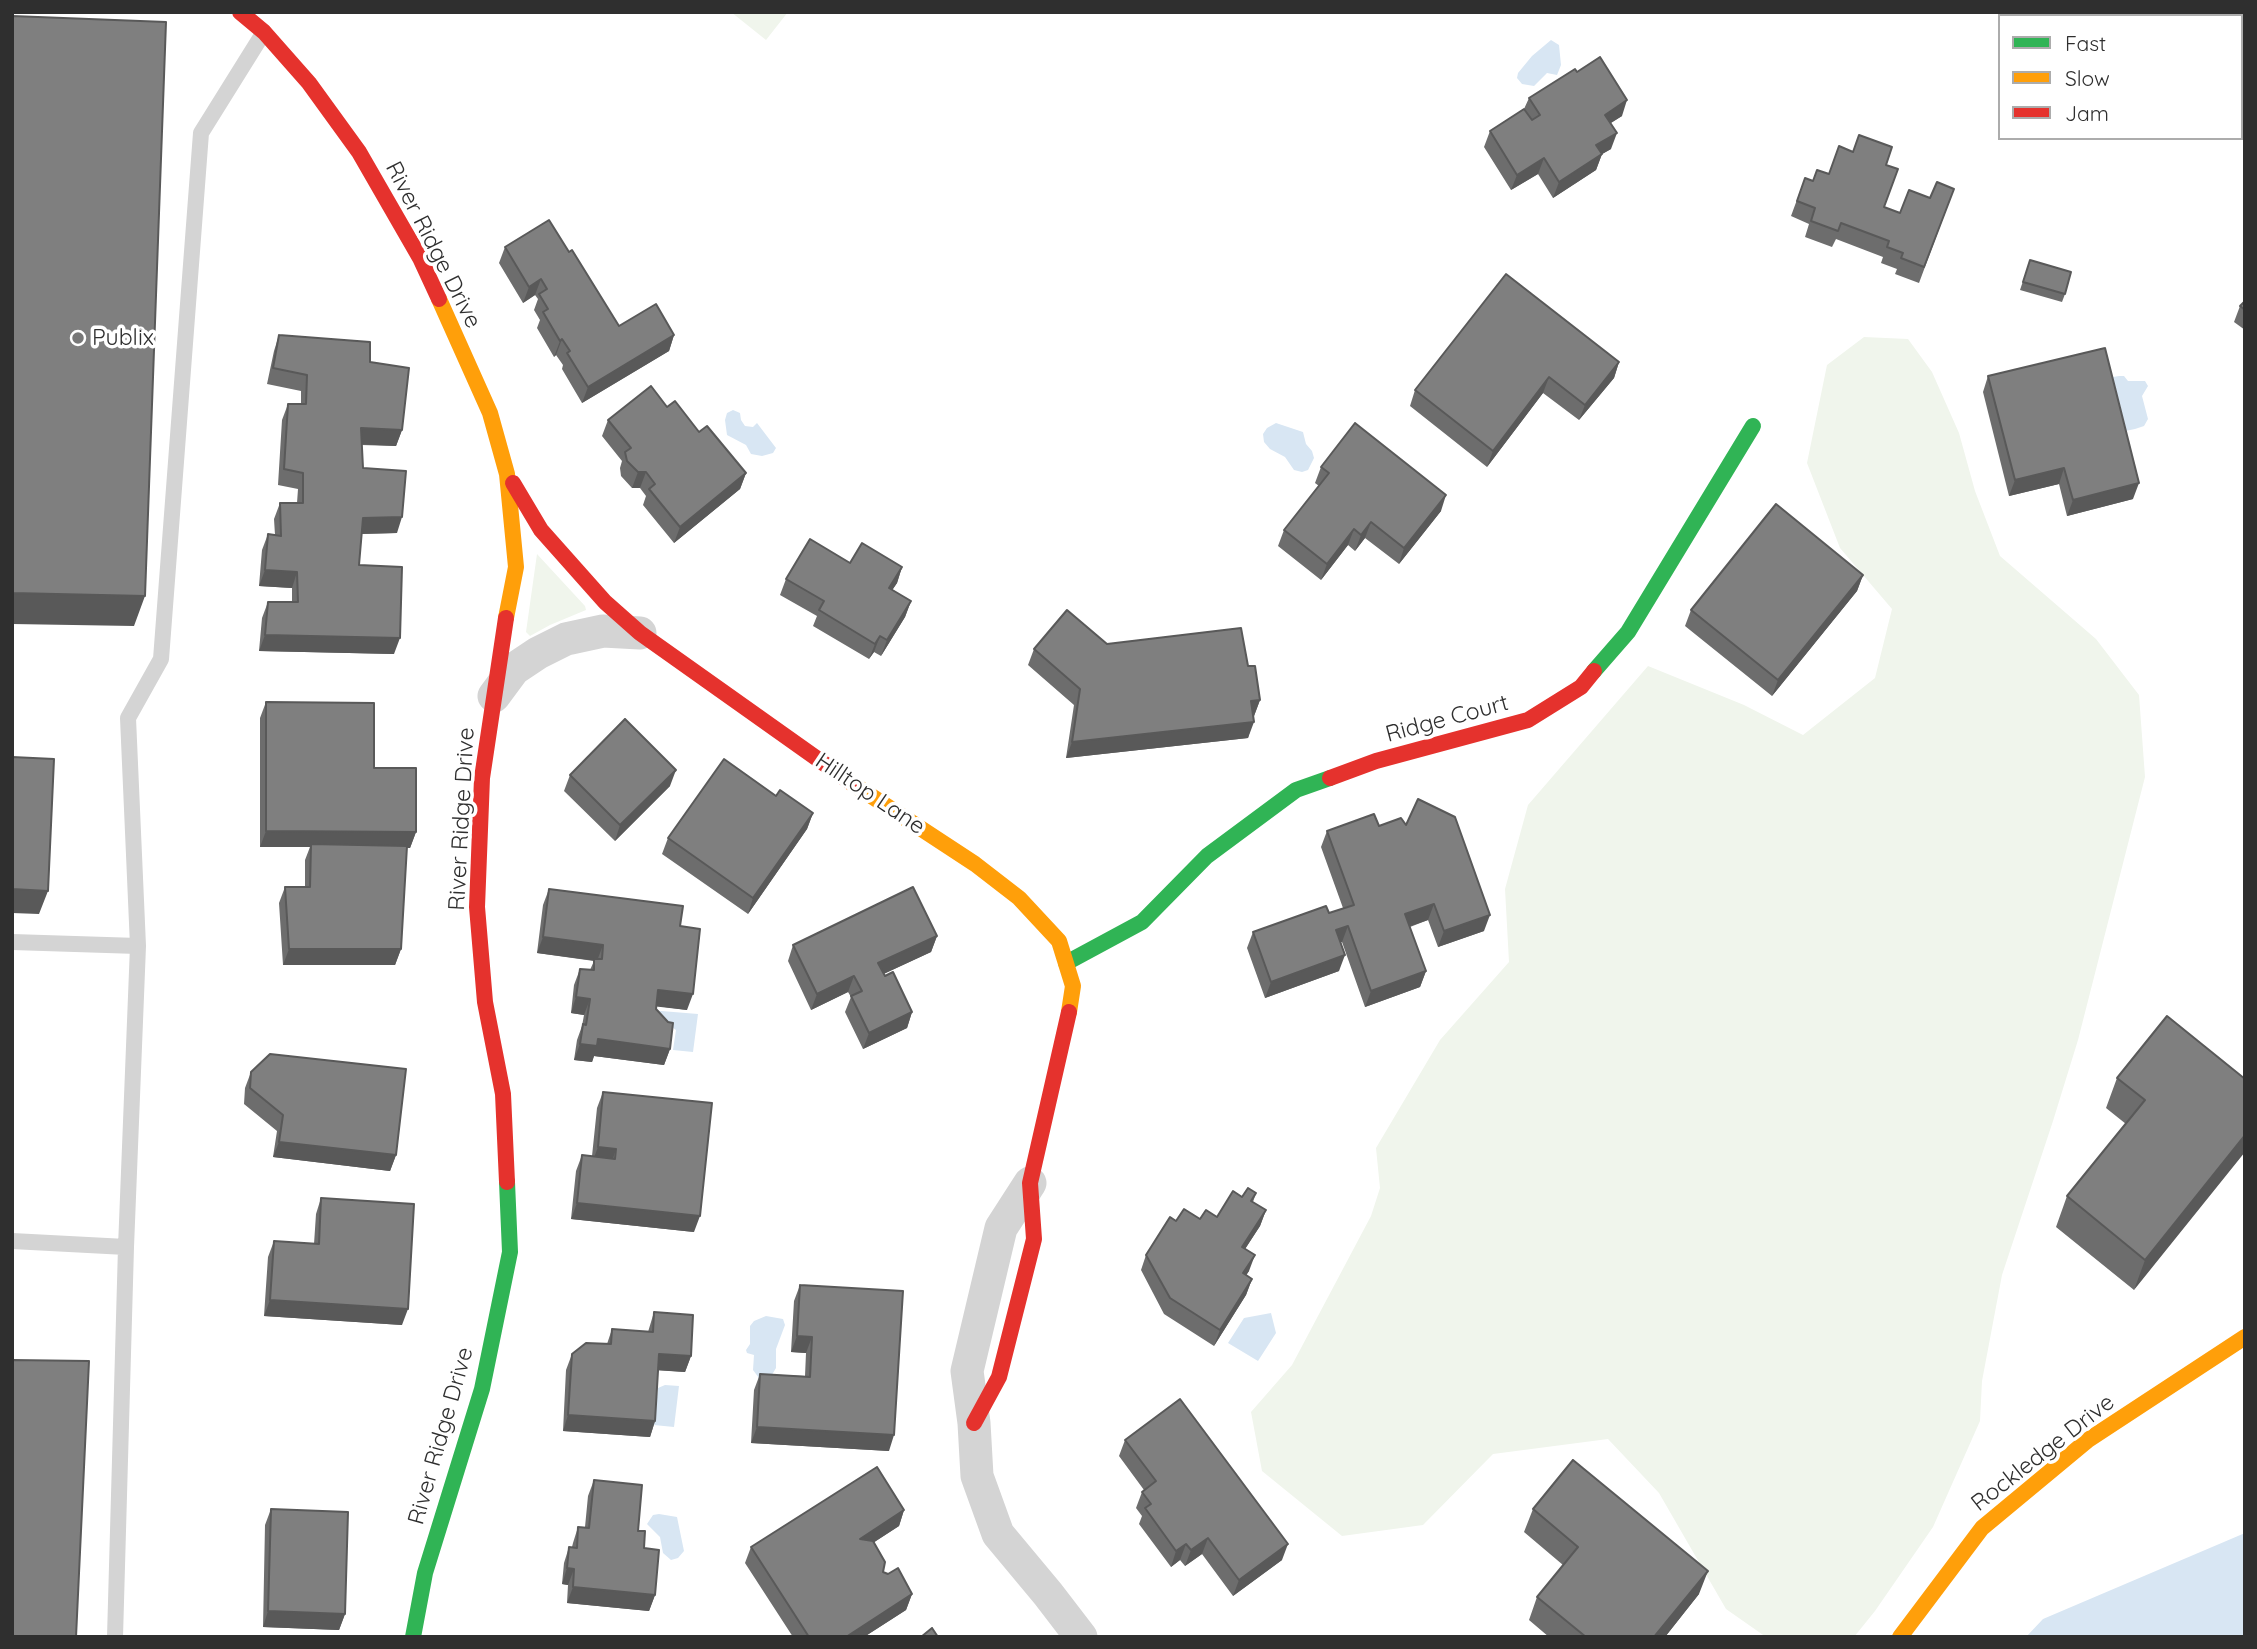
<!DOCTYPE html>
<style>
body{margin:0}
#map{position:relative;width:2257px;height:1649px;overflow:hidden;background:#fff;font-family:Quicksand,sans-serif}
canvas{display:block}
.frame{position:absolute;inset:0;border:14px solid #2f2f2f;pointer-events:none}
.legend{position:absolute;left:1998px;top:14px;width:245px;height:126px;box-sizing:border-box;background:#fff;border:2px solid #acacac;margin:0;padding:9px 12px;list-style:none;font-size:21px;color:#2f2f2f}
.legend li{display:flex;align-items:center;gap:14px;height:35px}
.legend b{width:35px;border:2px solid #acacac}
</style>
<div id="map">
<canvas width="2257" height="1649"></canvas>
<div class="frame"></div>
<ul class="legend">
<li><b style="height:9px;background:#30b455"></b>Fast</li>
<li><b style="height:9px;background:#ff9f0a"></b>Slow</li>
<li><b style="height:9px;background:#e5322d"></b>Jam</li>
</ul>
</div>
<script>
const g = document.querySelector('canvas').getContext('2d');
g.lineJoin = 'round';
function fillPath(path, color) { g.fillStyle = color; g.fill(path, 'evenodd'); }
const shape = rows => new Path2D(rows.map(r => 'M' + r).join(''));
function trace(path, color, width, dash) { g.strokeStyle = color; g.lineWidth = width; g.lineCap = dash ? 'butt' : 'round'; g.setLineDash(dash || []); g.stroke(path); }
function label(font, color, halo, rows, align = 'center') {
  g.font = font + ' Quicksand,sans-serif'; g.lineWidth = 7; g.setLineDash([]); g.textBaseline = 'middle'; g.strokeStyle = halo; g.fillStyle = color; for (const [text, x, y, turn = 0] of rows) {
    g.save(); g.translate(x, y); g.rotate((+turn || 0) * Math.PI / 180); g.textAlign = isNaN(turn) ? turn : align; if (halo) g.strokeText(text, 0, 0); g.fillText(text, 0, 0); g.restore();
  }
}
const green = shape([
 [731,12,788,12,766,40],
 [1864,337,1908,339,1932,372,1959,433,1975,491,2000,556,2096,639,2139,695,2145,777,2078,1040,2053,1121,2002,1275,1982,1381,1980,1421,1933,1527,1875,1611,1854,1637,1766,1637,1726,1609,1659,1493,1608,1439,1493,1454,1423,1525,1342,1536,1262,1471,1251,1412,1292,1365,1371,1216,1380,1188,1376,1148,1440,1040,1509,962,1505,889,1528,805,1648,666,1744,705,1803,735,1875,678,1892,609,1840,548,1807,463,1827,365],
 [537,554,585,606,586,610,550,625,530,636,526,632]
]);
const water = shape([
 [1551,40,1559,45,1561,65,1557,75,1547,73,1534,86,1522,84,1517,78,1518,73,1532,56],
 [2119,376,2124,376,2128,381,2145,381,2148,386,2142,396,2148,419,2144,426,2135,429,2125,431,2107,384,2113,377],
 [733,410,740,413,741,420,745,426,753,427,757,423,776,448,773,453,762,456,751,454,746,445,727,435,725,420,727,413],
 [1276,423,1303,432,1306,444,1312,451,1314,458,1308,470,1302,472,1294,470,1285,457,1270,449,1264,442,1263,434,1267,428],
 [649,1010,698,1014,693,1052,673,1050,676,1030],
 [1271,1313,1276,1333,1258,1361,1228,1343,1244,1318],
 [766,1316,783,1319,785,1325,776,1349,776,1368,770,1378,759,1378,753,1370,754,1355,747,1353,746,1350,750,1344,750,1326,754,1321],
 [665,1385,679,1386,674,1427,654,1425,658,1388],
 [659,1514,677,1517,684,1551,678,1558,671,1560,663,1553,660,1537,647,1524,653,1515],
 [2245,1533,2245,1637,2026,1637,2043,1619]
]);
const lane = shape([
 [12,942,138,946,128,718,161,659,201,133,264,32],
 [12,1241,126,1247,115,1637],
 [126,1247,138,946]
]);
const street = shape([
 [494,696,514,669,538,653,566,639,603,631,640,633],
 [1030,1183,1001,1228,967,1371,974,1423,977,1476,998,1534,1048,1594,1081,1637]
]);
const fast = shape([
 [1594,671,1628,632,1753,426],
 [1066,963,1142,922,1207,856,1296,790,1330,778],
 [413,1637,425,1573,482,1389,510,1252,507,1182]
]);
const slow = shape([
 [439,299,490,413,507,474,516,567,506,618],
 [850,782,975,864,1019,898,1059,941,1073,986,1069,1012],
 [1900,1637,1982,1528,2088,1440,2245,1337]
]);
const jam = shape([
 [240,12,264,32,309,83,359,152,420,258,439,299],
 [513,483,541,530,605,602,640,633,850,782],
 [506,618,482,778,477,907,485,1002,503,1094,507,1182],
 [1330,778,1376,761,1528,720,1581,687,1594,671],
 [974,1423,999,1377,1034,1239,1030,1183,1069,1012]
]);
const wall = shape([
 [1529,98,1622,116,1611,123,1611,149,1602,154,1596,170,1553,198,1538,174,1511,190,1484,147,1490,131,1524,109],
 [1886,165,1884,207,1900,213,1930,198,1954,189,1919,283,1895,274,1897,269,1881,263,1883,257,1836,239,1832,247,1805,237,1809,224,1791,216,1805,178,1813,181,1829,174],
 [505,247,569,252,619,326,674,335,669,351,582,403,562,369,563,365,556,355,554,357,537,328,540,320,534,310,538,299,535,295,523,303,499,263],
 [2030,260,2065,294,2062,302,2020,290],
 [2245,301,2245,330,2234,322,2240,306],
 [279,335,370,362,402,430,396,446,361,445,363,468,397,533,362,534,359,565,394,654,259,651,262,618,268,602,292,602,292,588,259,586,262,550,268,534,275,535,274,519,280,503,297,503,298,489,278,485,282,420,288,404,301,404,301,391,267,384,274,351],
 [1619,362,1614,378,1579,420,1543,393,1487,467,1410,406,1415,390],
 [1988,376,2133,499,2067,516,2059,484,2009,496,1983,392],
 [667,407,699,432,746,473,740,489,674,543,643,505,646,496,640,488,632,488,621,476,620,468,622,461,602,436,608,420],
 [1321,467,1441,511,1399,564,1365,538,1355,551,1348,545,1321,580,1278,546,1284,530,1319,486,1315,483],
 [850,563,902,567,897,583,892,590,911,601,905,617,881,656,874,652,869,659,813,626,817,616,780,595,786,579],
 [1863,575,1857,591,1772,696,1685,626,1691,610],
 [1107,644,1248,666,1260,700,1254,716,1248,738,1066,758,1074,705,1028,665,1034,649],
 [266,702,374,768,416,832,410,848,407,848,401,949,395,965,283,965,279,903,285,887,305,887,305,860,310,847,260,847,260,718],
 [570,775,670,786,615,841,564,791],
 [813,813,807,829,748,914,662,854,668,838],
 [1379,826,1484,931,1438,947,1428,920,1410,927,1426,971,1420,987,1365,1007,1342,942,1341,942,1339,971,1265,998,1247,948,1253,932,1329,913,1343,908,1321,847,1327,831],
 [549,889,680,926,687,1010,657,1006,656,1009,670,1049,664,1065,594,1056,592,1062,574,1060,577,1040,582,1026,584,1015,571,1013,574,985,580,969,590,970,594,961,537,953,543,905],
 [937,936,931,952,883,974,912,1012,907,1028,863,1049,845,1012,851,997,848,992,811,1010,788,961,793,945],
 [251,1072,396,1155,390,1171,273,1157,277,1131,244,1104,245,1088],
 [2117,1078,2245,1079,2134,1290,2056,1227,2067,1196,2126,1124,2106,1108],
 [603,1092,694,1232,571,1219,576,1171,582,1155,592,1156,597,1108],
 [1256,1193,1253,1202,1266,1210,1260,1226,1245,1249,1249,1271,1246,1275,1252,1279,1246,1295,1214,1346,1164,1314,1141,1270,1146,1255,1176,1221,1217,1217,1242,1197],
 [321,1198,402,1325,264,1316,268,1257,274,1241,314,1244,316,1214],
 [800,1285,889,1451,751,1443,754,1390,760,1374,805,1376,806,1353,791,1352,794,1301],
 [654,1312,691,1356,685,1372,658,1370,655,1421,650,1437,563,1431,566,1370,572,1354,607,1344,612,1329,648,1332],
 [1125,1440,1282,1560,1233,1596,1202,1554,1185,1566,1180,1560,1171,1567,1139,1524,1142,1516,1136,1508,1142,1492,1144,1490,1119,1456],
 [594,1480,638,1531,644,1548,655,1595,649,1611,567,1603,568,1585,562,1584,564,1563,569,1547,572,1547,573,1543,578,1527,585,1527,588,1496],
 [271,1509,345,1614,339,1630,263,1627,265,1525],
 [1533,1509,1699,1594,1665,1637,1549,1637,1529,1620,1537,1597,1563,1565,1524,1532],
 [904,1510,899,1526,873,1543,883,1572,912,1594,906,1610,864,1637,793,1637,745,1563,751,1547]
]);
const shadedWall = shape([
 [1627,100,1622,116,1599,130,1605,115],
 [1617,133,1611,149,1590,161,1596,145],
 [1602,154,1596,170,1553,198,1559,182],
 [1544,158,1538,174,1511,190,1517,175],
 [541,279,535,295,523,303,529,287],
 [674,335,669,351,582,403,588,387],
 [562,339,556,355,554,357,560,341],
 [1619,362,1614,378,1579,420,1585,405],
 [1549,377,1543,393,1487,467,1493,451],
 [361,428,402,430,396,446,355,444],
 [2064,468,2059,484,2009,496,2015,480],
 [638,472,646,472,640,488,632,488],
 [746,473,740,489,674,543,680,527],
 [2139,483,2133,499,2067,516,2073,500],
 [1446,495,1441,511,1399,564,1404,548],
 [402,517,397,533,357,534,363,518],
 [1371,522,1365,538,1355,551,1361,535],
 [1354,529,1348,545,1321,580,1327,564],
 [902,567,897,583,883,604,889,588],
 [265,570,297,572,292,588,259,586],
 [1863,575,1857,591,1772,696,1778,680],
 [12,593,145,596,134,626,12,624],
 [911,601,905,617,881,656,887,640],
 [265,635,400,638,394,654,259,651],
 [880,636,874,652,869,659,875,644],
 [1260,700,1254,716,1251,701],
 [1254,722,1248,738,1066,758,1072,742],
 [676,770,670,786,615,841,620,825],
 [813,813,807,829,748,914,753,898],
 [266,831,416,832,410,848,311,847,311,844,310,847,260,847],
 [12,889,48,891,39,914,12,913],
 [1434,904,1428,920,1399,930,1405,914],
 [1490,915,1484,931,1438,947,1444,931],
 [1348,926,1342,942,1331,946,1336,930],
 [937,936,931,952,873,979,878,963],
 [543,937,603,945,597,961,537,953],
 [289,949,401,949,395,965,283,965],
 [1345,955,1339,971,1265,998,1271,982],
 [1426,971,1420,987,1365,1007,1371,991],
 [854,976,848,992,811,1010,817,994],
 [658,990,693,994,687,1010,652,1006],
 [576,997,590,999,584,1015,571,1013],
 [912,1012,907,1028,863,1049,869,1033],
 [598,1039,670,1049,664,1065,594,1056,592,1062,574,1060,580,1044],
 [2245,1135,2245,1152,2134,1290,2145,1260],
 [279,1142,396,1155,390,1171,273,1157],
 [598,1147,616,1149,611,1165,592,1163],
 [577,1203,700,1216,694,1232,571,1219],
 [1266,1210,1260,1226,1236,1263,1242,1247],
 [1255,1255,1249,1271,1237,1289,1243,1273],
 [1252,1279,1246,1295,1214,1346,1220,1330],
 [270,1300,408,1309,402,1325,264,1316],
 [797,1336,812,1337,806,1353,791,1352],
 [659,1354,691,1356,685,1372,653,1370],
 [568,1415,655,1421,650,1437,563,1431],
 [757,1427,894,1435,889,1451,751,1443],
 [904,1510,899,1526,854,1555,860,1539],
 [1208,1538,1202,1554,1185,1566,1191,1550],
 [1186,1544,1180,1560,1171,1567,1176,1551],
 [1288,1544,1282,1560,1233,1596,1239,1580],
 [567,1568,574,1569,568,1585,562,1584],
 [1708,1571,1699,1594,1665,1637,1654,1637],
 [573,1587,655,1595,649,1611,567,1603],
 [912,1594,906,1610,864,1637,846,1637],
 [268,1611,345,1614,339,1630,263,1627]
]);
const building = shape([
 [2204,12,2207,12,2211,16,2201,16,2204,12],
 [12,16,166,22,145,596,12,593,12,16],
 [1600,57,1627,100,1605,115,1617,133,1596,145,1602,154,1559,182,1544,158,1517,175,1490,131,1524,109,1532,120,1540,115,1529,98,1575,69,1577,72,1600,57],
 [1859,135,1892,147,1886,165,1898,169,1884,207,1900,213,1909,190,1930,198,1937,182,1954,189,1924,267,1901,258,1903,253,1887,247,1889,241,1841,223,1838,231,1811,221,1815,208,1797,201,1805,178,1813,181,1817,170,1829,174,1839,146,1853,152,1859,135],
 [549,220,569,252,572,250,619,326,656,304,674,335,588,387,567,353,570,351,562,339,560,341,543,312,548,309,539,294,547,289,541,279,529,287,505,247,549,220],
 [2030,260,2071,272,2065,294,2023,282,2030,260],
 [1506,274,1619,362,1585,405,1549,377,1493,451,1415,390,1506,274],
 [2245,301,2245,310,2240,306,2245,301],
 [279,335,370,342,370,362,409,368,402,430,361,428,363,468,406,471,402,517,363,518,359,565,402,567,400,638,265,635,268,602,298,602,297,572,265,570,268,534,281,536,280,503,303,503,303,473,284,469,288,404,306,404,307,375,273,368,279,335],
 [2105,348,2139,483,2073,500,2064,468,2015,480,1988,376,2105,348],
 [651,386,667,407,675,401,699,432,707,426,746,473,680,527,649,489,655,484,646,472,638,472,627,461,625,452,631,448,608,420,651,386],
 [1355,423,1446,495,1404,548,1371,522,1361,535,1354,529,1327,564,1284,530,1329,473,1321,467,1355,423],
 [1776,504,1863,575,1778,680,1691,610,1776,504],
 [810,539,850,563,862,543,902,567,889,588,911,601,887,640,880,636,875,644,819,610,824,601,786,579,810,539],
 [1067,610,1107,644,1241,628,1248,666,1255,666,1260,700,1251,701,1254,722,1072,742,1080,689,1034,649,1067,610],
 [266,702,374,703,374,768,416,768,416,832,266,831,266,702],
 [625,719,676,770,620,825,570,775,625,719],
 [12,757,54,759,48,891,12,889,12,757],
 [724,759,776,796,780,790,813,813,753,898,668,838,724,759],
 [1418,799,1455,817,1490,915,1444,931,1434,904,1405,914,1426,971,1371,991,1348,926,1336,930,1345,955,1271,982,1253,932,1326,906,1329,913,1354,905,1327,831,1374,814,1379,826,1401,818,1406,825,1418,799],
 [311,844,407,846,401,949,289,949,285,887,310,887,311,844],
 [913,887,937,936,878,963,885,976,893,972,912,1012,869,1033,851,996,862,991,854,976,817,994,793,945,913,887],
 [549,889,683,906,680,926,700,929,693,994,658,990,656,1009,668,1022,673,1023,670,1049,598,1039,597,1046,580,1044,583,1024,586,1025,590,999,576,997,580,969,594,970,594,959,602,959,603,945,543,937,549,889],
 [2167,1016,2245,1079,2245,1135,2145,1260,2067,1196,2145,1100,2117,1078,2167,1016],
 [270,1054,406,1069,396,1155,279,1142,283,1115,250,1088,251,1072,270,1054],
 [603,1092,712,1103,700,1216,577,1203,582,1155,615,1159,616,1149,598,1147,603,1092],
 [1248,1188,1256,1193,1251,1201,1266,1210,1242,1247,1255,1255,1243,1273,1252,1279,1220,1330,1170,1298,1146,1255,1170,1217,1176,1221,1184,1209,1200,1219,1206,1210,1217,1217,1233,1191,1242,1197,1248,1188],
 [321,1198,414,1204,408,1309,270,1300,274,1241,319,1244,321,1198],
 [800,1285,903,1291,894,1435,757,1427,760,1374,810,1377,812,1337,797,1336,800,1285],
 [654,1312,693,1315,691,1356,659,1354,655,1421,568,1415,572,1354,586,1343,611,1344,612,1329,653,1332,654,1312],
 [12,1360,89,1361,76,1637,12,1637,12,1360],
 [1180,1399,1288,1544,1239,1580,1208,1538,1191,1550,1186,1544,1176,1551,1145,1508,1151,1504,1142,1492,1156,1481,1125,1440,1180,1399],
 [1573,1460,1708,1571,1654,1637,1586,1637,1537,1597,1578,1547,1533,1509,1573,1460],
 [877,1467,904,1510,860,1539,873,1541,885,1562,883,1572,888,1574,898,1568,912,1594,846,1637,809,1637,751,1547,877,1467],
 [594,1480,642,1485,638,1531,645,1531,644,1548,659,1550,655,1595,573,1587,574,1569,567,1568,569,1547,577,1548,578,1527,589,1528,594,1480],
 [271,1509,348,1512,345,1614,268,1611,271,1509],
 [932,1628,938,1637,921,1637,932,1628]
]);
const markers = [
 [78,338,7,"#787878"]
];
const streetNames = [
 ["River Ridge Drive",433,245,63],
 ["Ridge Court",1447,719,-15],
 ["Hilltop Lane",870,794,34],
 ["River Ridge Drive",462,819,-87],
 ["River Ridge Drive",441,1436,-74],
 ["Rockledge Drive",2043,1453,-38]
];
const poiNames = [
 ["Publix",92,338]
];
fillPath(green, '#f0f5ec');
fillPath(water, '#d8e6f3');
trace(lane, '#d4d4d4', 16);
trace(street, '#d4d4d4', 33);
trace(fast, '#30b455', 16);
trace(slow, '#ff9f0a', 16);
trace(jam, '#e5322d', 16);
fillPath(wall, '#6d6d6d');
fillPath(shadedWall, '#595959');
fillPath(building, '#7f7f7f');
trace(building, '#595959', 2);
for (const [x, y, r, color] of markers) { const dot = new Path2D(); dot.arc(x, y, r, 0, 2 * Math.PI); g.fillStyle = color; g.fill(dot); trace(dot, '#fff', 2.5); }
label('23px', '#2f2f2f', '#fff', streetNames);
label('23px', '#2f2f2f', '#fff', poiNames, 'left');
</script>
